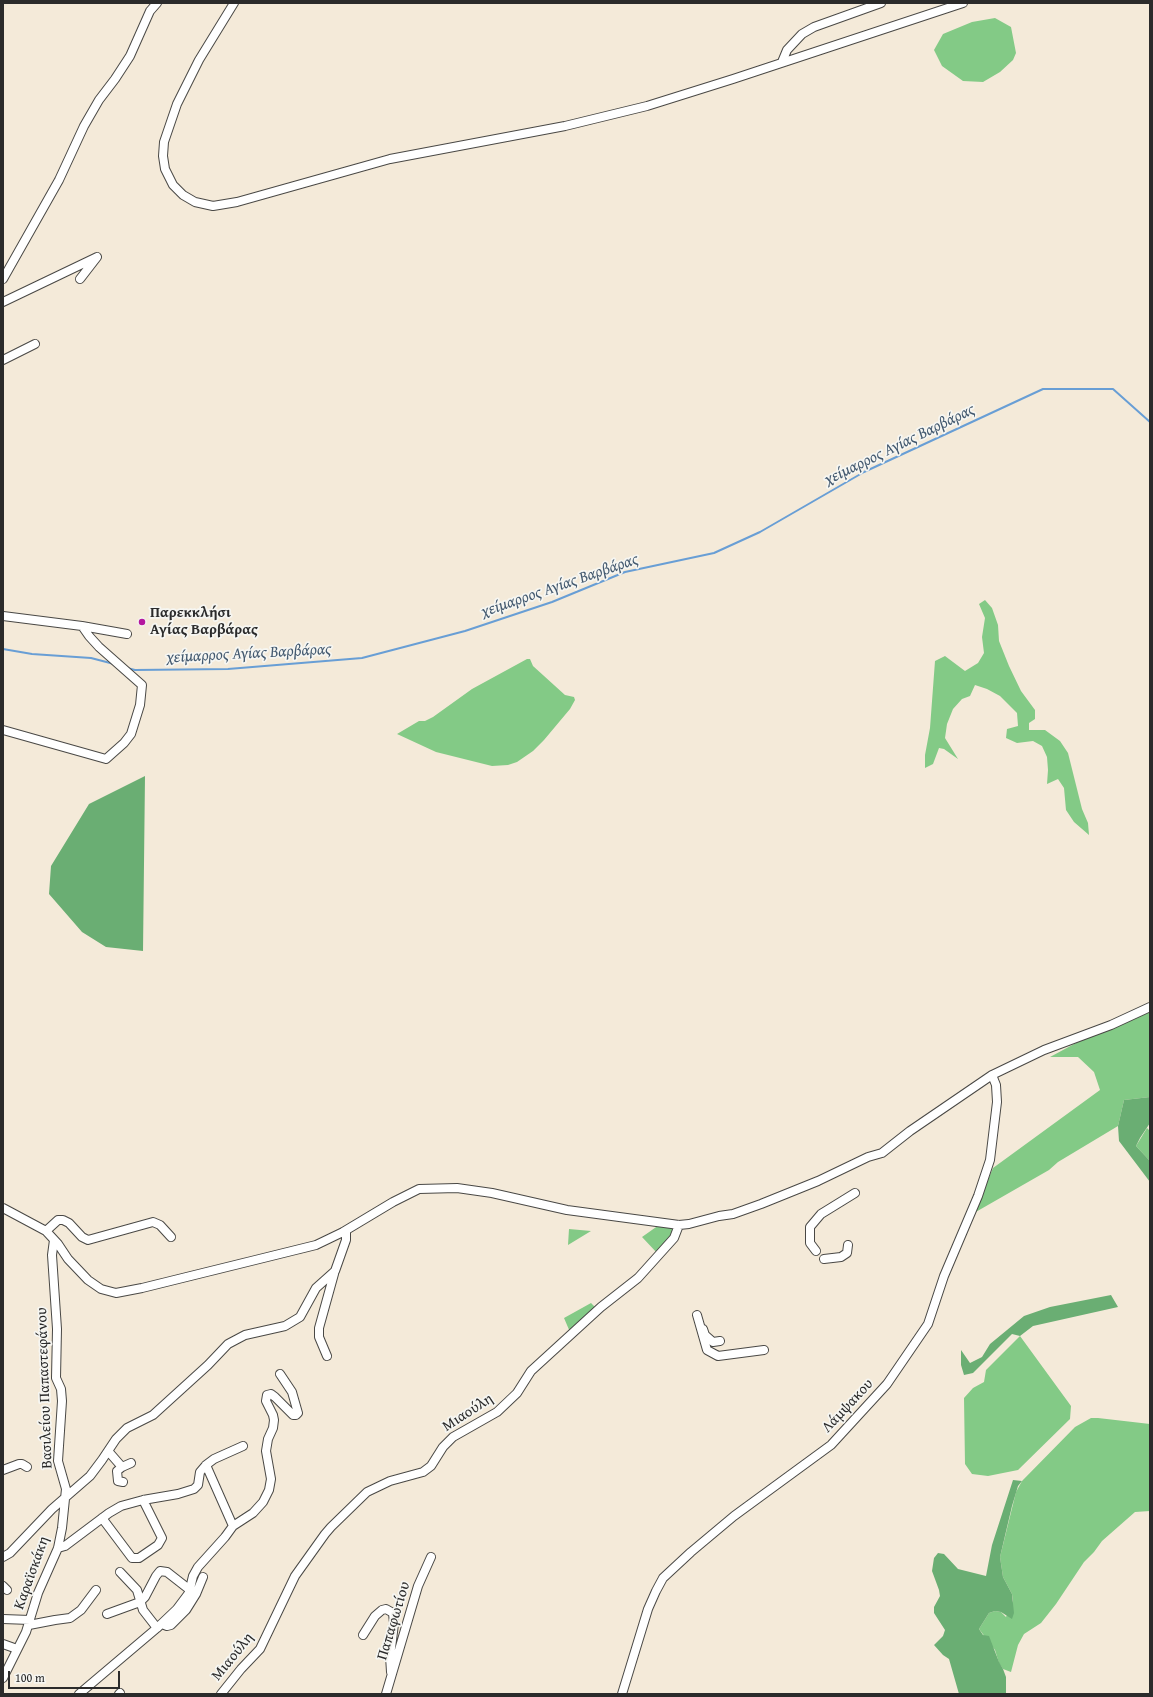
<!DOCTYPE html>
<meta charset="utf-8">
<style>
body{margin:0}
#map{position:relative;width:1153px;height:1697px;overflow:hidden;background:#f4ead9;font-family:"Gentium Book Plus",serif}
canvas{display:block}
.frame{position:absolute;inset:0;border:4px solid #2b2b2b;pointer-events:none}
.scale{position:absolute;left:8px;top:1671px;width:112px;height:18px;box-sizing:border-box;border:2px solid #2b2b2b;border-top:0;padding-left:5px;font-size:12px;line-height:14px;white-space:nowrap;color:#2b2b2b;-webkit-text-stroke:3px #f6f6f2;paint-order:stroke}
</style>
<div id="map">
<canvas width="1153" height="1697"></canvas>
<div class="frame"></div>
<div class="scale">100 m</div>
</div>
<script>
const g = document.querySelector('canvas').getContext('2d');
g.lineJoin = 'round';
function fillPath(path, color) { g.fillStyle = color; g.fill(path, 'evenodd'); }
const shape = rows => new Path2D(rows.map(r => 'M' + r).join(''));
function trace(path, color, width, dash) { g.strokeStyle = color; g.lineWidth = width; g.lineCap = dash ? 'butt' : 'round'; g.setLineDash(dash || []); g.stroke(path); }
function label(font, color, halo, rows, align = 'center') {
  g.font = font + ' "Gentium Book Plus",serif'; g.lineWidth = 3.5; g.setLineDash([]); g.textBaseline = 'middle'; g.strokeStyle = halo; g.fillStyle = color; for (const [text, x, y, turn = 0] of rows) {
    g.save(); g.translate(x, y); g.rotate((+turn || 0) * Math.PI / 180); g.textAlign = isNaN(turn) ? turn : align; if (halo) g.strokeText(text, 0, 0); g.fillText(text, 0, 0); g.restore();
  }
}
const green = shape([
 [995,18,1011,27,1016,53,1013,60,1000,72,983,82,963,81,942,66,934,50,943,34,972,22],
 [985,600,992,608,998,625,999,641,1009,666,1021,691,1035,710,1035,719,1029,723,1029,730,1045,730,1060,741,1068,753,1082,809,1088,823,1089,835,1074,822,1066,810,1064,788,1058,779,1047,784,1048,770,1047,757,1042,746,1033,741,1017,743,1006,738,1007,729,1018,726,1017,713,1000,696,987,689,975,685,970,696,962,699,953,709,947,724,945,738,958,759,944,749,939,748,933,764,925,768,925,755,930,728,935,661,945,656,965,671,978,663,984,653,982,637,985,618,979,604],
 [527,659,530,659,533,666,565,695,574,697,575,700,570,709,544,740,533,751,517,762,508,765,492,766,436,752,397,734,419,721,425,721,433,717,472,689],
 [1150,1012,1150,1097,1124,1100,1118,1126,1058,1162,1049,1170,974,1213,993,1168,1100,1090,1094,1072,1078,1057,1050,1057,1076,1043],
 [1147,1128,1150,1131,1150,1161,1136,1146],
 [659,1225,672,1226,674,1229,673,1236,658,1254,642,1237],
 [569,1229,591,1231,568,1245],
 [591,1303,596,1308,570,1332,564,1318],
 [1020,1336,1071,1406,1070,1419,1018,1470,988,1476,972,1474,965,1464,964,1398,973,1388,984,1382,986,1370],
 [1091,1418,1098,1418,1150,1424,1150,1511,1135,1512,1102,1541,1094,1552,1084,1562,1056,1604,1041,1623,1024,1634,1018,1645,1011,1672,1003,1669,999,1663,995,1650,979,1629,989,1613,995,1611,1001,1612,1006,1617,1013,1601,1012,1594,1003,1577,1000,1557,1016,1492,1022,1481,1075,1427]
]);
const forest = shape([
 [145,776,143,951,106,947,82,932,49,894,51,866,89,804],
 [1150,1097,1150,1123,1140,1138,1136,1146,1150,1161,1150,1182,1119,1141,1118,1126,1124,1100],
 [1111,1295,1118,1307,1033,1326,1020,1336,1012,1334,973,1373,964,1375,961,1365,961,1350,970,1363,982,1357,990,1344,1024,1316,1050,1307],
 [1013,1480,1022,1481,1018,1486,1012,1506,1000,1557,1003,1577,1012,1594,1014,1613,1012,1619,1001,1612,995,1611,989,1613,979,1629,983,1635,989,1636,999,1662,1003,1669,1006,1677,1006,1694,959,1694,949,1659,943,1655,934,1645,943,1636,945,1630,934,1613,934,1607,940,1596,939,1590,932,1571,934,1558,938,1553,944,1554,958,1569,986,1576,992,1545]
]);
const stream = shape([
 [3,649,32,654,91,658,114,664],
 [127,668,135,670,228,669,362,658,465,631,552,602,625,572,714,553,760,532,864,472,1043,389,1113,389,1150,422]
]);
const minor = shape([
 [234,3,199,60,177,104,164,142,163,156,165,169,173,185,183,195,195,202,213,206,237,202,390,159,565,126,647,106,733,79,963,3],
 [782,62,787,50,802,34,814,27,881,3],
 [3,279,59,180,84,126,99,100,115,79,130,56,150,11,157,3],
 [3,302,97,257,80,279],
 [3,360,35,344],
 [3,616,82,626,89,636,99,647,142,685,140,705,131,734,124,743,106,759,3,730],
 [82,626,127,634],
 [3,1208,46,1231,58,1244,68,1259,88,1280,101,1289,116,1293,142,1288,316,1245,343,1232,393,1202,419,1189,457,1188,492,1193,567,1210,679,1225,689,1224,719,1216,733,1214,761,1204,818,1181,868,1157,882,1153,910,1131,992,1075,1044,1050,1111,1025,1150,1007],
 [46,1231,58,1220,63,1220,69,1223,82,1237,88,1240,153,1222,160,1225,171,1237],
 [816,1251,810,1243,810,1227,821,1214,855,1193],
 [824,1259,841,1257,847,1253,848,1245],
 [697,1315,707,1350,718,1356,764,1350],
 [703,1329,705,1335,713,1342,720,1341],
 [327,1356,319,1337,319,1328,334,1274],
 [108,1451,122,1467,117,1471,118,1481,123,1482],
 [206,1465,233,1526],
 [122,1467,131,1463],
 [3,1470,19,1464,22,1464,27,1467],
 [102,1518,132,1558,139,1558,158,1545,162,1538,143,1500],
 [233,1526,253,1513,263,1502,269,1490,271,1479,266,1451,268,1439,273,1428,274,1420,273,1415,266,1401,267,1395,271,1394,275,1397,293,1415,296,1415,298,1413,292,1392,280,1374],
 [58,1548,65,1546,109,1513,121,1506,143,1500,178,1494,194,1489,198,1485,200,1472,206,1465,214,1459,243,1446],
 [3,1557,10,1553,52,1509,90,1476,102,1460,116,1439,127,1428,153,1415,208,1365,228,1344,245,1335,285,1326,300,1317,316,1288,335,1271,346,1240,346,1231],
 [120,1572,137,1590,143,1610,157,1628],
 [3,1586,7,1590],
 [107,1614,140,1602,145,1597,156,1576,160,1571,167,1572,190,1590],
 [3,1619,30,1620],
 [162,1624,167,1626,171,1625,186,1610,196,1594,203,1577],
 [29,1625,55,1620,70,1618,81,1610,96,1590],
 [363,1635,375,1616,382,1610,386,1609,393,1613,394,1624,390,1656,391,1672],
 [3,1644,17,1649],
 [3,1678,26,1632,38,1593,58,1548,62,1528,66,1489,58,1461,62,1401,61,1389,56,1378,57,1329,52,1255,54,1240],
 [79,1694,157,1628,177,1609,189,1593,193,1576,198,1567,225,1537,233,1526],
 [119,1694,120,1693],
 [221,1694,241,1669,260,1649,295,1576,325,1534,331,1527,367,1492,390,1481,423,1472,431,1466,443,1447,453,1437,497,1412,517,1393,531,1371,601,1307,638,1278,674,1238,679,1225],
 [386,1694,418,1586,431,1557],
 [622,1694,648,1609,656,1591,663,1578,691,1552,734,1516,831,1445,887,1384,928,1324,944,1276,978,1196,990,1160,997,1102,996,1085,992,1075]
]);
const markers = [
 [142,622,4,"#b5179e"]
];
const poiNames = [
 ["Παρεκκλήσι",150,613],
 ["Αγίας Βαρβάρας",150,630]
];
const streetNames = [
 ["Βασιλείου Παπαστεφάνου",45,1388,-92],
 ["Λάμψακου",848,1406,-47],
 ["Μιαούλη",468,1413,-33],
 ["Καραϊσκάκη",32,1573,-70],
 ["Παπαφωτίου",394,1621,-73],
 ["Μιαούλη",233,1657,-51]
];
const waterNames = [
 ["χείμαρρος Αγίας Βαρβάρας",900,445,-26],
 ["χείμαρρος Αγίας Βαρβάρας",560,586,-19],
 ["χείμαρρος Αγίας Βαρβάρας",249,654,-3]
];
fillPath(green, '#83ca86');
fillPath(forest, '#6aae73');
trace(stream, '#689ed5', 2);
trace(minor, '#494845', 10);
trace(minor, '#fff', 8);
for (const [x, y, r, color] of markers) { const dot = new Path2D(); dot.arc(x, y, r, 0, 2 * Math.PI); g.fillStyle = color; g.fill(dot); trace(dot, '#f6f6f2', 1.5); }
label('bold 15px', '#2b2b2b', '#f6f6f2', poiNames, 'left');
label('15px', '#2b2b2b', '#f6f6f2', streetNames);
label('italic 16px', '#43596f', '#f6f6f2', waterNames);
</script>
